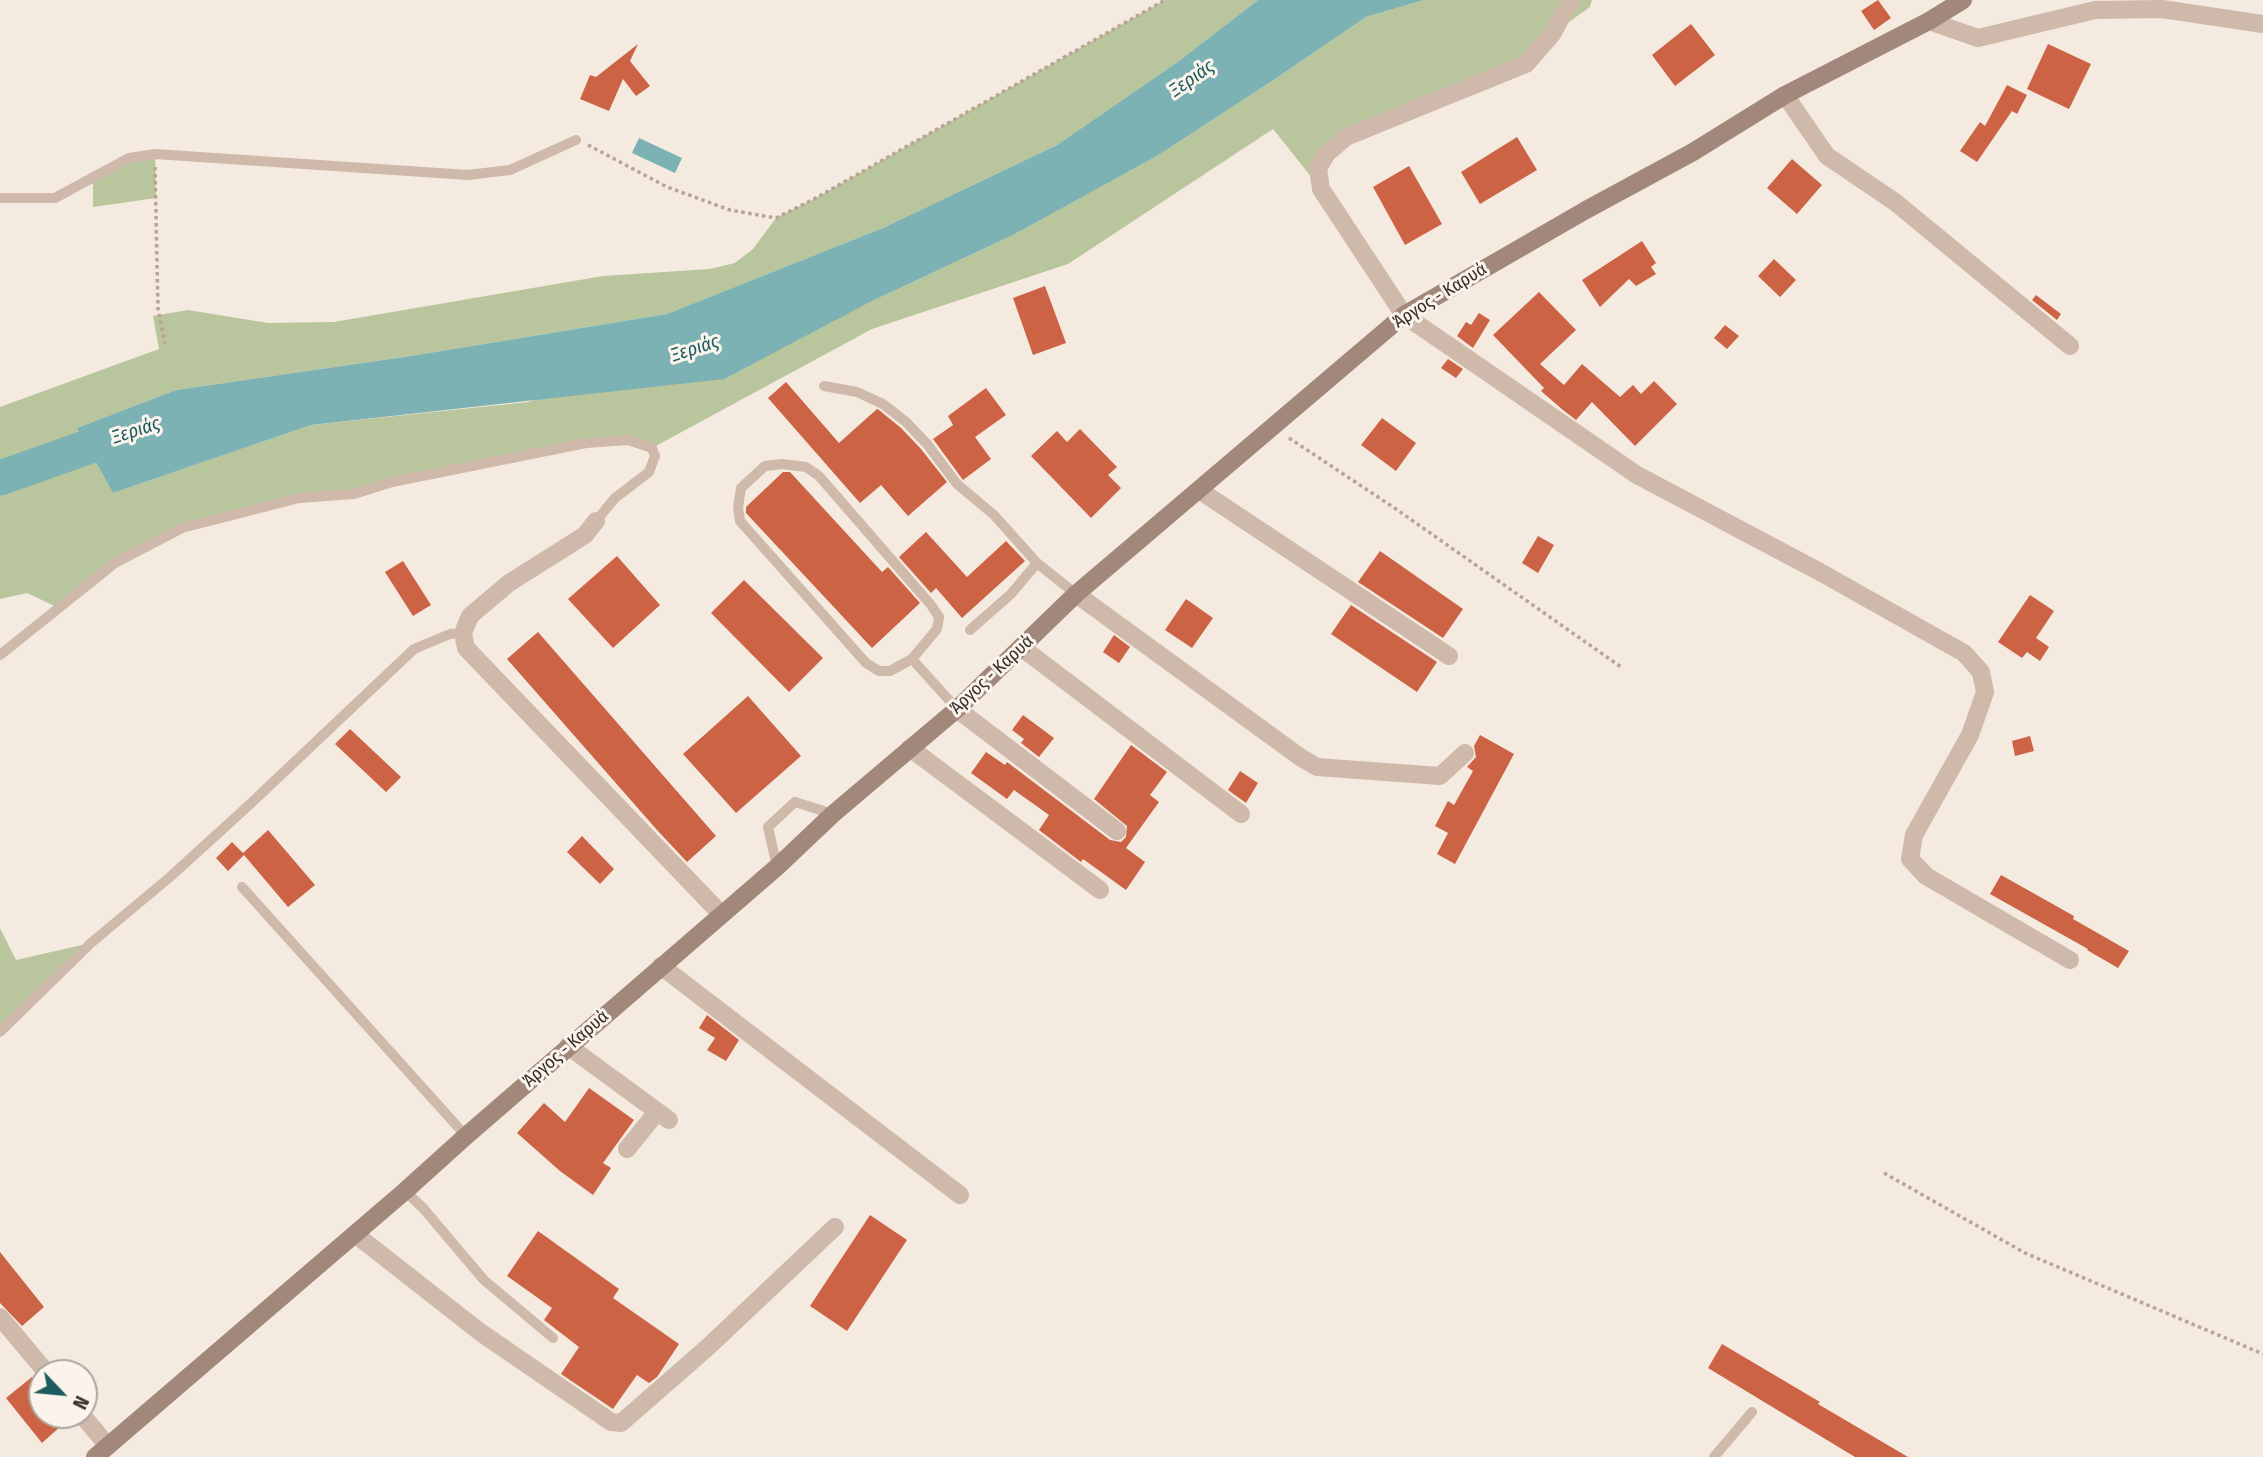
<!DOCTYPE html>
<meta charset="utf-8">
<style>
body{margin:0}
#map{position:relative;width:2263px;height:1457px;overflow:hidden;background:#f4eadf;font-family:"Fira Sans Condensed",sans-serif}
canvas{display:block}
.north{position:absolute;left:28px;top:1359px;width:70px;height:70px;box-sizing:border-box;background:#fbf4ec;border:2px solid #aea59e;border-radius:50%;rotate:116deg;font-size:19px;font-weight:700;line-height:28px;text-align:center;color:#3a2f2a}
.north::after{content:'';display:block;margin:auto;width:24px;height:32px;background:#1c5c5f;clip-path:polygon(50% 0,100% 100%,50% 72%,0 100%)}
</style>
<div id="map">
<canvas width="2263" height="1457"></canvas>
<div class="north">N</div>
</div>
<script>
const g = document.querySelector('canvas').getContext('2d');
g.lineJoin = 'round';
function fillPath(path, color) { g.fillStyle = color; g.fill(path, 'evenodd'); }
const shape = rows => new Path2D(rows.map(r => 'M' + r).join(''));
function trace(path, color, width, dash) { g.strokeStyle = color; g.lineWidth = width; g.lineCap = dash ? 'butt' : 'round'; g.setLineDash(dash || []); g.stroke(path); }
function label(font, color, halo, rows, align = 'center') {
  g.font = font + ' "Fira Sans Condensed",sans-serif'; g.lineWidth = 6; g.setLineDash([]); g.textBaseline = 'middle'; g.strokeStyle = halo; g.fillStyle = color; for (const [text, x, y, turn = 0] of rows) {
    g.save(); g.translate(x, y); g.rotate((+turn || 0) * Math.PI / 180); g.textAlign = isNaN(turn) ? turn : align; if (halo) g.strokeText(text, 0, 0); g.fillText(text, 0, 0); g.restore();
  }
}
const green = shape([
 [1165,0,1258,0,1179,61,1057,145,883,228,667,314,411,356,176,390,77,428,113,493,311,425,528,402,868,303,1013,235,1157,156,1269,83,1366,17,1424,0,1592,0,1590,7,1552,34,1526,64,1327,153,1321,189,1273,129,1068,264,872,329,652,448,628,440,586,443,354,494,299,498,182,528,134,552,59,608,27,593,0,599,0,407,159,349,153,316,188,310,268,323,334,322,603,276,710,269,735,263,753,249,776,218,814,199],
 [155,154,156,198,93,207,93,178,129,158],
 [0,928,16,960,91,943,0,1032]
]);
const water = shape([
 [1258,0,1424,0,1366,17,1269,83,1157,156,1013,235,868,303,724,379,311,425,113,493,77,428,176,390,411,356,667,314,883,228,1057,145,1179,61],
 [639,138,682,158,675,173,632,153]
]);
const river = shape([
 [0,478,133,431]
]);
const building = shape([
 [1878,0,1891,18,1874,30,1861,11],
 [1691,24,1715,55,1675,86,1652,55],
 [638,44,630,61,650,86,636,96,623,79,609,111,580,99,590,75,596,77],
 [2048,44,2091,64,2069,109,2027,89],
 [2007,85,2027,95,2017,114,2012,111,1977,162,1960,151,1980,122,1985,126],
 [1517,137,1537,170,1480,204,1461,172],
 [1792,159,1822,185,1797,214,1767,188],
 [1409,166,1442,224,1405,245,1373,187],
 [1642,241,1656,263,1651,267,1656,274,1636,286,1629,279,1600,307,1582,280],
 [1774,259,1796,280,1780,297,1758,276],
 [1045,286,1066,343,1033,355,1013,298],
 [1539,292,1576,330,1540,364,1564,385,1582,364,1620,397,1633,385,1641,394,1654,381,1677,404,1635,446,1592,402,1576,420,1563,410,1541,391,1544,388,1493,335],
 [2036,295,2061,314,2057,320,2032,300],
 [1479,313,1490,320,1473,348,1457,336,1466,322,1471,325],
 [1725,325,1739,336,1727,349,1714,338],
 [1448,359,1463,369,1456,378,1441,368],
 [786,382,839,443,877,409,879,410,901,428,921,449,947,482,908,516,881,485,860,503,768,398],
 [986,388,1006,415,975,437,991,459,963,480,933,439,953,425,948,416],
 [1382,418,1416,443,1396,471,1361,445],
 [1080,429,1117,467,1108,475,1121,488,1091,518,1031,456,1057,431,1067,442],
 [783,472,790,472,882,572,888,567,920,603,872,648,746,513,746,507],
 [926,532,967,577,1006,541,1025,561,962,618,936,588,931,593,899,557],
 [1538,536,1554,545,1538,573,1522,563],
 [1380,551,1463,609,1443,638,1358,582],
 [617,556,660,605,613,648,568,599],
 [403,561,431,605,413,616,385,572],
 [744,580,823,658,789,692,711,613],
 [2030,595,2054,611,2036,638,2049,647,2040,661,2027,652,2022,658,1998,642],
 [1186,599,1213,618,1192,648,1165,630],
 [1351,605,1437,662,1417,692,1331,634],
 [538,632,716,836,687,862,657,830,507,659],
 [1114,635,1130,647,1119,663,1103,652],
 [748,696,801,756,736,813,683,754],
 [1023,715,1054,738,1039,757,1021,743,1024,739,1012,730],
 [350,729,401,777,386,792,335,744],
 [1480,735,1514,754,1455,864,1437,854,1448,833,1435,826,1448,801,1454,805,1473,771,1467,767,1476,757,1474,746],
 [2030,736,2034,751,2015,756,2012,741],
 [1131,745,1167,772,1150,795,1159,802,1126,848,1145,862,1126,890,1083,859,1081,862,1039,830,1049,815,1014,790,1007,799,971,773,986,752,1005,765,1007,762,1110,840,1121,842,1126,837,1127,826,1094,799],
 [1240,771,1258,783,1246,803,1228,790],
 [268,830,315,885,288,907,244,855,228,871,216,858,232,842,243,853],
 [582,836,614,869,600,884,567,852],
 [2001,875,2074,916,2073,919,2129,951,2118,968,2087,950,2088,949,1990,894],
 [707,1015,739,1040,726,1061,707,1050,715,1038,699,1028],
 [589,1088,634,1120,603,1163,611,1168,593,1195,560,1171,517,1133,544,1103,565,1122],
 [870,1215,907,1240,847,1331,810,1306],
 [538,1231,619,1289,613,1298,679,1344,657,1377,649,1383,637,1375,613,1409,561,1374,579,1347,544,1320,552,1308,507,1276],
 [0,1252,44,1307,22,1326,0,1303],
 [1722,1344,1820,1402,1818,1404,1908,1457,1855,1457,1708,1368],
 [32,1377,42,1389,42,1415,71,1415,71,1417,42,1443,6,1398]
]);
const path = shape([
 [588,145,667,187,730,210,776,218,814,199,1165,0],
 [155,167,158,309,165,344],
 [1289,438,1396,509,1621,667],
 [1884,1173,2025,1253,2263,1354]
]);
const lane = shape([
 [0,198,55,198,129,158,155,154,468,175,510,170,576,140],
 [824,386,857,392,883,404,906,422,927,444,957,484,994,515,1037,563,1076,594],
 [782,464,806,467,819,476,931,605,939,617,937,629,912,659,890,671,879,671,866,663,740,521,738,507,741,488,765,466,782,464],
 [970,630,1011,594,1037,563],
 [0,655,115,563,182,528,299,498,354,494,392,482,586,443,628,440,652,448,655,456,649,472,615,498,596,521],
 [912,659,957,709],
 [777,867,768,827,795,802,833,814],
 [242,887,466,1136],
 [0,1032,91,943,170,877,248,806,414,649,450,634,463,633],
 [405,1191,423,1208,484,1280,553,1338],
 [1714,1457,1752,1412]
]);
const street = shape([
 [1571,0,1552,34,1526,64,1346,137,1327,153,1318,168,1321,189,1404,315,1637,475,1820,572,1964,653,1981,672,1985,692,1970,735,1914,835,1910,859,1926,876,2070,960],
 [1929,21,1978,38,2095,10,2162,9,2263,24],
 [1785,95,1827,156,1895,202,2070,346],
 [1199,490,1449,656],
 [596,521,585,535,509,583,470,616,463,633,466,648,721,914],
 [1076,594,1300,757,1317,767,1440,776,1465,753],
 [1021,647,1241,814],
 [957,709,1117,831],
 [910,748,1100,890],
 [661,966,960,1195],
 [568,1046,669,1120],
 [627,1149,657,1112],
 [355,1234,480,1332,611,1422,621,1423,708,1347,835,1227],
 [0,1317,47,1373],
 [82,1415,108,1446]
]);
const secondary = shape([
 [95,1457,405,1191,466,1136,777,867,833,814,957,709,1076,594,1404,315,1586,210,1693,152,1785,95,1929,21,1963,0]
]);
const streetNames = [
 ["Άργος - Καρυά",1440,296,-32],
 ["Άργος - Καρυά",992,675,-43],
 ["Άργος - Καρυά",566,1049,-41]
];
const waterNames = [
 ["Ξεριάς",1192,79,-35],
 ["Ξεριάς",695,349,-18],
 ["Ξεριάς",136,431,-18]
];
fillPath(green, '#b8c59d');
fillPath(water, '#7cb2b3');
trace(river, '#7cb2b3', 35);
fillPath(building, '#cc6345');
trace(path, '#baa394', 3.5, [3.5, 3.5]);
trace(lane, '#ceb9aa', 10);
trace(street, '#ceb9aa', 18);
trace(secondary, '#a2887b', 18);
label('18px', '#3a2f2a', '#fbf4ec', streetNames);
label('italic 19px', '#1c5c5f', '#fbf4ec', waterNames);
</script>
